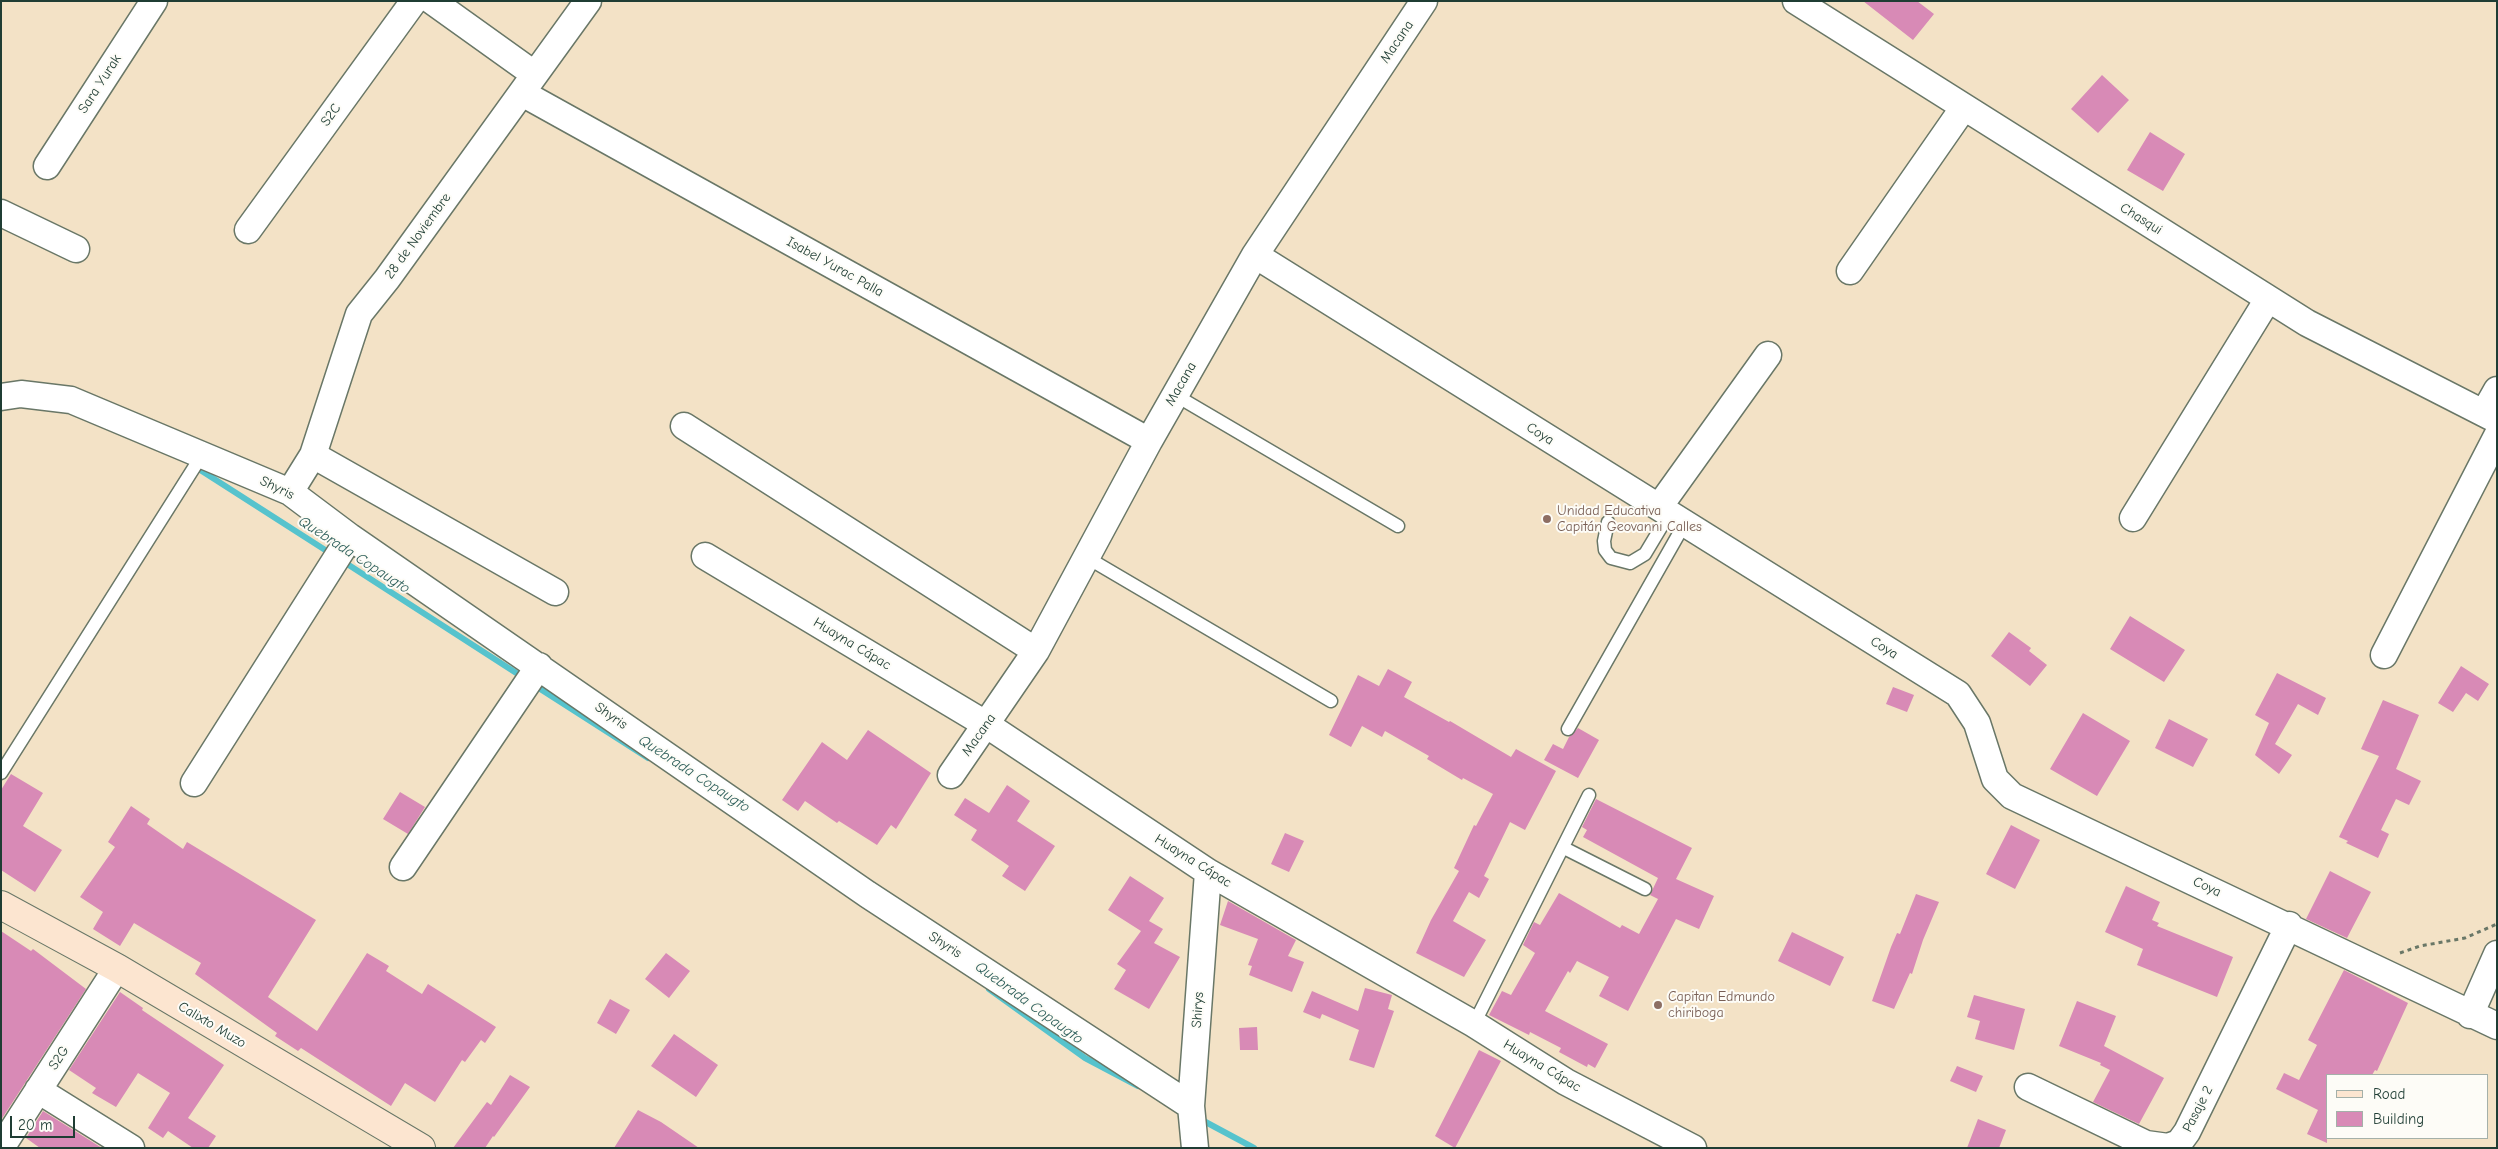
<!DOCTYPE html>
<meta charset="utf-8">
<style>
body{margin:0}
#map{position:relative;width:2498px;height:1149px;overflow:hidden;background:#f3e2c6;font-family:"Comic Neue",sans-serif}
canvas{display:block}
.frame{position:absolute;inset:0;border:2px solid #1f3d34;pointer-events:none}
.legend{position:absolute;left:2326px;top:1074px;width:162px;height:65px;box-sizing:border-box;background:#fdfcf7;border:1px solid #a4b0a9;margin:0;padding:6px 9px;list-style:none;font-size:15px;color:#1f3d34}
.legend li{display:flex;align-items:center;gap:10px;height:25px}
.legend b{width:25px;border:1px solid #a4b0a9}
.scale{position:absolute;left:10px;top:1116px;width:65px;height:22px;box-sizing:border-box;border:2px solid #1f3d34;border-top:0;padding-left:6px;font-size:15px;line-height:18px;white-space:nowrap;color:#1f3d34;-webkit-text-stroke:4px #fdfcf7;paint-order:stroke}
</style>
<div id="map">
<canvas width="2498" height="1149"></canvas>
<div class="frame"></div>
<ul class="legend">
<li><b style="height:6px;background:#fce5d0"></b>Road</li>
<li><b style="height:14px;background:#d88ab6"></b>Building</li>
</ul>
<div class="scale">20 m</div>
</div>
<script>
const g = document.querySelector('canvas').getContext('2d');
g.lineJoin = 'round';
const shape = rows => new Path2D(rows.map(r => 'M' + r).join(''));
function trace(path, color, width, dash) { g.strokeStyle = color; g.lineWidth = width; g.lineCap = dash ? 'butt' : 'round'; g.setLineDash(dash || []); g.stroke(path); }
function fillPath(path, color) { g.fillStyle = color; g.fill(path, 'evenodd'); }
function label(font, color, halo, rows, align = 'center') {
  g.font = font + ' "Comic Neue",sans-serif'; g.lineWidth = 4; g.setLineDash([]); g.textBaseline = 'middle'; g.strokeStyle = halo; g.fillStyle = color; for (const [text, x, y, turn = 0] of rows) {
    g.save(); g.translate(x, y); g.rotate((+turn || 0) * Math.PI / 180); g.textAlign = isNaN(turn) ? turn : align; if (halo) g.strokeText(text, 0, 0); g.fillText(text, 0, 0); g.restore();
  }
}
const stream = shape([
 [194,466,333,555],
 [341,560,524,678],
 [534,685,648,758],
 [989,989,1085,1058,1138,1086],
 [1200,1119,1254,1148]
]);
const building = shape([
 [1863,1,1917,1,1934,14,1913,40],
 [2102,75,2129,100,2098,133,2071,109],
 [2150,132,2185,154,2163,191,2127,170],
 [2130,616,2185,650,2164,682,2110,649],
 [2009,632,2031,648,2029,651,2047,665,2030,686,1991,656],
 [2461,666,2489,684,2478,701,2466,693,2453,712,2438,703],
 [1388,669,1412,682,1404,697,1449,722,1450,721,1511,757,1516,749,1556,771,1525,830,1510,822,1484,876,1489,879,1479,898,1469,892,1453,921,1486,940,1464,977,1416,953,1431,920,1459,871,1454,868,1474,825,1476,826,1493,794,1463,778,1462,780,1427,759,1429,756,1385,731,1382,737,1362,726,1351,747,1329,735,1358,675,1379,686],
 [2277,673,2326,698,2318,715,2298,704,2275,744,2292,755,2279,774,2255,755,2269,723,2255,715],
 [1893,687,1914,695,1907,712,1886,704],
 [2383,700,2419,715,2396,769,2421,781,2409,805,2396,799,2381,830,2389,834,2378,858,2346,843,2348,841,2339,837,2379,756,2361,749],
 [2083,713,2130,741,2097,796,2050,769],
 [2169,719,2208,739,2193,767,2155,748],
 [1578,728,1599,740,1578,778,1544,760,1553,744,1563,749,1569,737],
 [868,730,931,773,896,829,891,825,877,845,839,821,837,823,805,801,798,811,782,800,822,742,847,760],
 [11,774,43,793,23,826,62,850,35,892,1,870,1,790],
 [1007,785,1030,801,1017,821,1055,846,1025,891,1002,876,1009,866,971,840,977,830,954,815,965,798,989,813],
 [400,792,425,807,408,834,383,819],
 [1596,799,1692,848,1676,879,1714,896,1699,929,1676,919,1628,1011,1599,996,1609,977,1577,961,1570,973,1568,971,1545,1011,1608,1044,1595,1068,1588,1064,1587,1067,1559,1052,1561,1048,1530,1032,1529,1035,1489,1015,1502,991,1511,995,1535,953,1523,945,1534,922,1540,925,1559,893,1620,928,1622,925,1639,934,1658,899,1650,895,1658,878,1583,837,1587,830,1582,827],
 [131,806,150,819,147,824,183,849,187,842,316,920,268,997,317,1031,367,953,389,966,386,971,422,994,428,984,496,1027,485,1043,481,1040,465,1062,462,1060,435,1102,405,1083,391,1106,301,1048,298,1051,275,1036,277,1033,195,974,201,963,134,923,120,946,93,929,103,912,80,897,115,847,108,842],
 [2011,825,2040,840,2015,889,1986,874],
 [1285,833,1304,841,1289,872,1271,864],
 [2330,871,2371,892,2347,938,2306,919],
 [1130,876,1164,898,1149,921,1163,929,1154,943,1180,957,1149,1009,1114,989,1126,970,1117,964,1141,931,1108,910],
 [2126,886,2160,902,2152,920,2159,923,2157,926,2233,957,2217,997,2137,965,2143,949,2105,932],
 [1916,894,1939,902,1923,940,1912,974,1910,973,1894,1009,1872,1001,1891,947,1897,933,1900,934],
 [1228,901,1296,940,1288,956,1304,962,1292,992,1249,975,1252,966,1248,965,1258,939,1220,925],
 [1,931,31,951,33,949,86,989,1,1120],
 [1792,932,1844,957,1830,986,1778,961],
 [666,953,690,971,669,998,645,979],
 [2344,970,2408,1003,2377,1071,2375,1070,2372,1075,2327,1075,2327,1143,2307,1134,2318,1110,2276,1089,2284,1073,2299,1080,2317,1045,2308,1040],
 [1365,988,1392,995,1388,1009,1394,1011,1374,1068,1349,1060,1359,1030,1322,1014,1320,1019,1303,1012,1312,991,1358,1011],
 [120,992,143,1008,142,1010,224,1065,188,1118,216,1136,208,1148,193,1148,168,1131,163,1138,148,1128,170,1093,138,1073,116,1107,92,1093,96,1088,69,1070],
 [1974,995,2025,1009,2014,1050,1975,1039,1980,1021,1967,1017],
 [610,999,630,1010,616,1034,597,1023],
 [2077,1001,2116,1016,2104,1046,2164,1078,2139,1124,2093,1102,2110,1070,2100,1065,2101,1063,2059,1046],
 [1257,1027,1258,1050,1240,1050,1239,1028],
 [674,1034,718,1065,696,1097,651,1066],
 [1479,1050,1501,1061,1455,1148,1435,1136],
 [1957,1066,1983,1076,1976,1092,1950,1081],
 [510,1075,530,1087,494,1137,493,1136,485,1148,453,1148,487,1102,491,1105],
 [638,1110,661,1122,699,1148,614,1148],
 [43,1111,102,1148,40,1148,26,1138],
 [1978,1119,2006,1130,1999,1148,1967,1148]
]);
const path = shape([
 [2400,953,2420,946,2465,938,2497,924]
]);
const lane = shape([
 [1175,395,1398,526],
 [1608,522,1604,541,1605,550,1611,558,1630,563,1645,554,1669,514],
 [1086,557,1331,701],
 [1568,729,1685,523],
 [1,773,202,455],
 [1564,848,1645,889],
 [1474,1024,1589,795]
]);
const street = shape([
 [432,1,534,74],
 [1796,1,2307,323,2497,420],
 [522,93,1149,441],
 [47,166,154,1],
 [1,213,76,249],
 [248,230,414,1],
 [1255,255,1958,694,1977,723,1995,779,2012,796,2497,1026],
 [1850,271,1964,107],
 [1,397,21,394,71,400,290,492,350,537,867,894,1191,1106],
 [2484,413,2497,390],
 [684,426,1036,651],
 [313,455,555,592],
 [290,492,313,455,359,314,387,279,588,1],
 [1659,507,1768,355],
 [2133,518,2268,299],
 [705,556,987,725,1208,872,1474,1024,1566,1082,1693,1148],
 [2384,655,2497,436],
 [951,775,1036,651,1149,441,1255,255,1424,1],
 [194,783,350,537],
 [403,867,539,666],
 [2470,1015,2497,954],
 [2028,1087,2146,1144,2168,1147,2179,1143,2187,1132,2289,925],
 [38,1090,131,1148],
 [1,1148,117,968],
 [1195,1148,1191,1106,1208,872]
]);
const secondary = shape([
 [1,905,117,968,421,1148]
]);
const markers = [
 [1547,519,5,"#8d6e63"],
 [1658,1005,5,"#8d6e63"]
];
const streetNames = [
 ["Macana",1397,42,-56],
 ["Sara Yurak",100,84,-57],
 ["S2C",331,115,-54],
 ["Chasqui",2141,219,32],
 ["28 de Noviembre",418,236,-54],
 ["Isabel Yurac Palla",835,267,29],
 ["Macana",1181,384,-60],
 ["Coya",1540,434,32],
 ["Shyris",277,488,26],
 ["Huayna Cápac",852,644,31],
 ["Coya",1884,648,32],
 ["Shyris",611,716,35],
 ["Macana",979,735,-55],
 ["Huayna Cápac",1193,861,32],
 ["Coya",2207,887,25],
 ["Shyris",945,945,33],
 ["Shirys",1198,1010,-86],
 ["Calixto Muzo",212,1025,31],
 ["S2G",59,1058,-57],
 ["Huayna Cápac",1542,1066,31],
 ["Pasaje 2",2198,1109,-63]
];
const educationNames = [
 ["Unidad Educativa",1557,511],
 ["Capitán Geovanni Calles",1557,527],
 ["Capitan Edmundo",1668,997],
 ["chiriboga",1668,1013]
];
const waterNames = [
 ["Quebrada Copaugto",354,555,33],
 ["Quebrada Copaugto",694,774,33],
 ["Quebrada Copaugto",1029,1003,36]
];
trace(stream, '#56c3cd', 6);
fillPath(building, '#d88ab6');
trace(lane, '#697767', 15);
trace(street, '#697767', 29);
trace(secondary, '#697767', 30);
trace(path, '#697767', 3, [4, 4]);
trace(lane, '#fff', 12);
trace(street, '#fff', 26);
trace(secondary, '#fce5d0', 28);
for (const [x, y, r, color] of markers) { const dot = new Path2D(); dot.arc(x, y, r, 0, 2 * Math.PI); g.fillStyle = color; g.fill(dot); trace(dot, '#fdfcf7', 2); }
label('14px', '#1f3d34', '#fdfcf7', streetNames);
label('14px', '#785e54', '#fdfcf7', educationNames, 'left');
label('italic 15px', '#2d5e5a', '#fdfcf7', waterNames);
</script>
